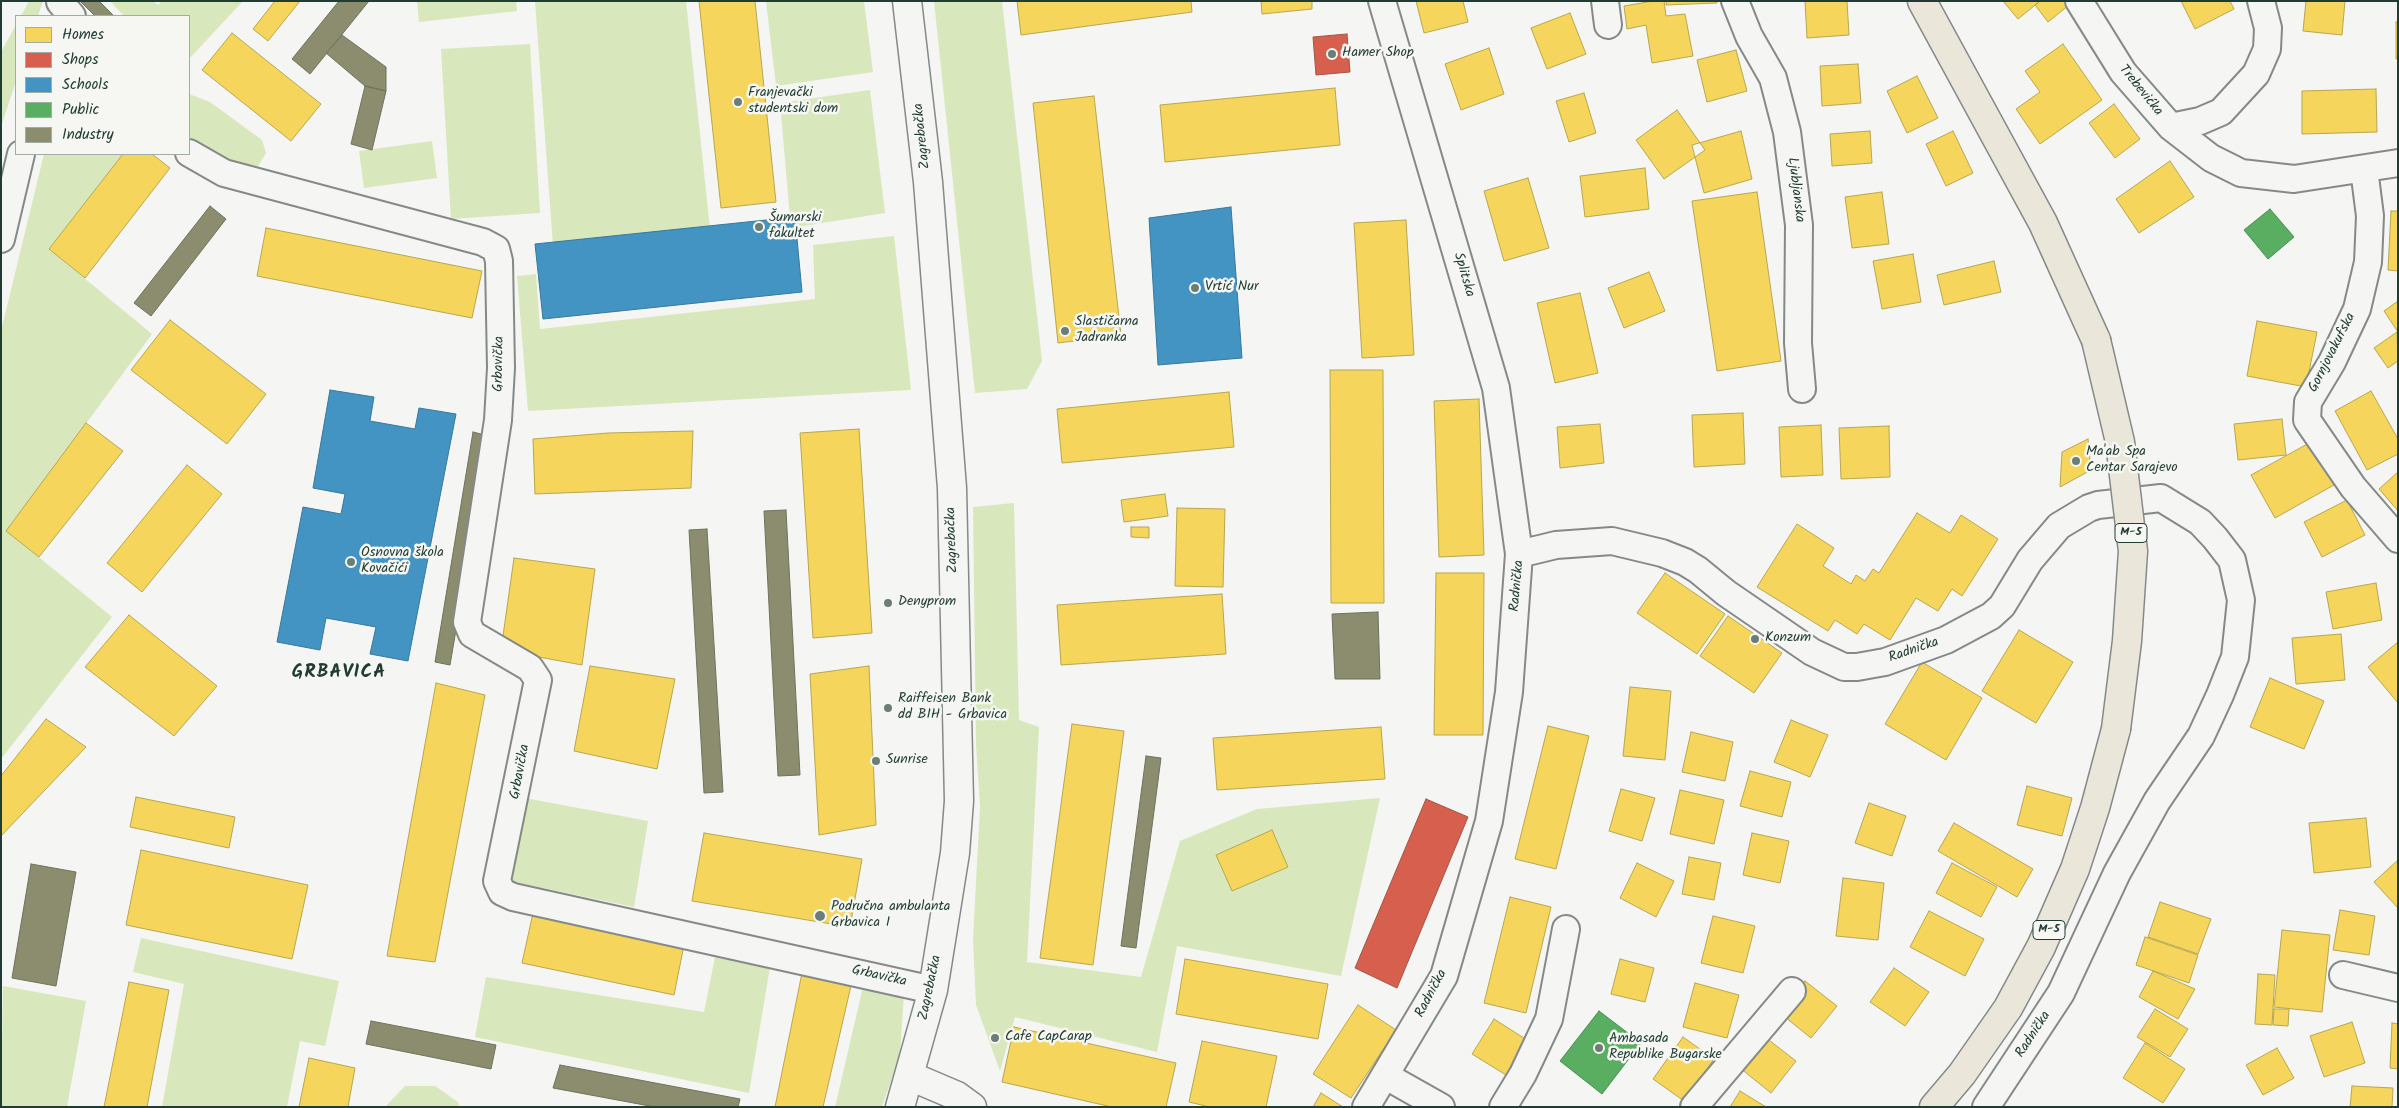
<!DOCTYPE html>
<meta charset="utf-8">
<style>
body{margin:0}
#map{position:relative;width:2399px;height:1108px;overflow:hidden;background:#f5f5f3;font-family:Kalam,sans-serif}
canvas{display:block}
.frame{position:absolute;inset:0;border:2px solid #1f3d34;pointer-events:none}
.legend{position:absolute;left:15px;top:15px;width:175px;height:140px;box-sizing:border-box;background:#f6f6f2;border:1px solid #a0aca6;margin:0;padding:6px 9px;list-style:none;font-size:15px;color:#1f3d34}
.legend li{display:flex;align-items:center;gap:10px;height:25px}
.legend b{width:25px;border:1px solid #a0aca6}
</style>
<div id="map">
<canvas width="2399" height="1108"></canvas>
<div class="frame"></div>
<ul class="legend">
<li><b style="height:14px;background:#f6d55c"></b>Homes</li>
<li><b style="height:14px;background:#d6604d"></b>Shops</li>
<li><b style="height:14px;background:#4393c3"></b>Schools</li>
<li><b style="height:14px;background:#5aae61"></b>Public</li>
<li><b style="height:14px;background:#8c8c6e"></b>Industry</li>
</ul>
</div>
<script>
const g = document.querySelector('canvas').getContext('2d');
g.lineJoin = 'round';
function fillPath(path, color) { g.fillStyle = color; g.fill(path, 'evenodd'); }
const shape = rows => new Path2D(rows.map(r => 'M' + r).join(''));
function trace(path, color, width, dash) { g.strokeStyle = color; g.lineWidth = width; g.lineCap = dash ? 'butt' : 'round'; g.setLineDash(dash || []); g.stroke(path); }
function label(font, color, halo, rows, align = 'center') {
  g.font = font + ' Kalam,sans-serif'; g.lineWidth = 5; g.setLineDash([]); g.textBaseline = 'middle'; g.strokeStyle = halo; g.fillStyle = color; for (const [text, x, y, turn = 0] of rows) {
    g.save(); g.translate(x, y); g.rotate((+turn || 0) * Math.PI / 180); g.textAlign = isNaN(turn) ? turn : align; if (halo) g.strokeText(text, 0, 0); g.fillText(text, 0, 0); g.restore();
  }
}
const green = shape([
 [29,1,43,1,38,16,21,16],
 [110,1,153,1,158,5,162,1,243,1,189,59,189,16,124,16],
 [417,1,516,1,517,11,419,22],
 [535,1,686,1,710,229,553,246],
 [766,1,864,1,873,72,776,86],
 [934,1,1002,1,1042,361,1027,389,975,393],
 [16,25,16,81,1,127,1,52],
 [530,44,540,213,451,219,441,49],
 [870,90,885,213,791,228,780,103],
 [189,94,210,102,262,140,266,153,257,168,238,171,189,141],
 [432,141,437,178,364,188,359,151],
 [44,154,123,154,49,249,152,334,7,531,112,617,1,759,1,331],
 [894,236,911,390,528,411,517,276,536,274,540,329,815,299,813,245],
 [1014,503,1019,720,1039,727,1027,962,1141,977,1180,841,1257,809,1380,798,1341,976,1177,946,1157,1052,1015,1017,1000,1071,976,1005,973,939,980,807,976,744,973,507],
 [525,798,648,821,634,907,509,881],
 [141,938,339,981,325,1046,300,1041,287,1107,162,1107,184,984,133,972],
 [715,957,770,967,749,1093,475,1037,486,977,704,1012],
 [3,986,86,1001,67,1107,1,1107],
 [863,987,904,993,900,1054,882,1107,835,1107],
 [405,1086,435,1086,458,1102,459,1107,385,1107]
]);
const homes = shape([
 [275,1,300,1,268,41,253,29,275,1],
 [699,1,755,1,776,202,721,208,699,1],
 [1017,1,1191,1,1192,12,1021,35,1017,1],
 [1261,1,1312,1,1312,9,1262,14,1261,1],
 [1416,1,1463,1,1468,22,1424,33,1416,1],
 [1653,1,1664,1,1666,16,1685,14,1693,56,1652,63,1646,25,1627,29,1624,6,1653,1],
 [1666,1,1717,1,1717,3,1666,5,1666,1],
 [1805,1,1847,1,1849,35,1807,38,1805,1],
 [2003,1,2040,1,2018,19,2003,1],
 [2040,1,2065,1,2069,5,2048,22,2035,5,2040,1],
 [2181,1,2230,1,2234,9,2195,29,2181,1],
 [2306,1,2345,1,2342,35,2303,31,2306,1],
 [1570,13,1586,54,1547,69,1531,28,1570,13],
 [2396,22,2398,22,2398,59,2396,59,2396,22],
 [232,33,321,104,291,141,202,70,232,33],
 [2063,44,2102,100,2040,144,2016,109,2040,92,2025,71,2063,44],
 [1489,48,1504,94,1461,110,1445,64,1489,48],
 [1736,50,1747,91,1707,102,1697,60,1736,50],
 [1858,64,1861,103,1822,106,1820,66,1858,64],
 [1917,76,1938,118,1907,133,1887,91,1917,76],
 [1335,88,1340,145,1165,162,1160,105,1335,88],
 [2376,89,2377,132,2302,134,2302,91,2376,89],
 [1584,93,1596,133,1569,142,1556,101,1584,93],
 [1094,96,1121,335,1058,343,1033,103,1094,96],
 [2114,104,2140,139,2115,158,2089,123,2114,104],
 [1677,110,1705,150,1664,179,1636,140,1677,110],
 [1741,131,1752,179,1704,193,1692,145,1741,131],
 [1870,131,1872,163,1832,166,1830,134,1870,131],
 [1953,131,1973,173,1946,186,1926,144,1953,131],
 [123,154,152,154,170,168,85,278,49,249,123,154],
 [2170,161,2194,197,2139,233,2116,199,2170,161],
 [1645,168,1649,209,1585,217,1580,176,1645,168],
 [1528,178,1549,248,1504,261,1484,191,1528,178],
 [1757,192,1781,361,1717,371,1692,201,1757,192],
 [1882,192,1889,244,1852,248,1845,197,1882,192],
 [2391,211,2398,211,2398,271,2388,270,2391,211],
 [1406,220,1414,355,1362,358,1354,223,1406,220],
 [266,228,482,271,472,318,257,276,266,228],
 [1913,254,1921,302,1882,309,1873,261,1913,254],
 [1994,261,2001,292,1944,305,1937,275,1994,261],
 [1649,272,1665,311,1624,328,1608,288,1649,272],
 [1580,293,1598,373,1555,383,1537,303,1580,293],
 [2398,301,2398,332,2384,311,2398,301],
 [170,320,266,394,227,444,131,370,170,320],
 [2257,321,2317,332,2306,387,2247,376,2257,321],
 [2397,332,2398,361,2388,368,2374,348,2397,332],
 [1330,370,1383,370,1384,603,1331,603,1330,370],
 [2371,391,2398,439,2398,454,2367,470,2335,411,2371,391],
 [1229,392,1234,447,1062,463,1057,409,1229,392],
 [1479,399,1484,555,1439,557,1434,401,1479,399],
 [1743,413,1745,464,1694,467,1692,415,1743,413],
 [2282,419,2286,455,2238,460,2234,424,2282,419],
 [86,423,123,451,39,557,6,531,86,423],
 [1600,424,1604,463,1560,468,1557,427,1600,424],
 [1821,425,1823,475,1781,477,1779,427,1821,425],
 [1889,426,1890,477,1841,479,1839,428,1889,426],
 [859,429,872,633,813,638,800,433,859,429],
 [693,431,691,488,535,494,533,439,608,433,693,431],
 [2088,439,2091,470,2060,487,2062,452,2088,439],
 [2311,442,2334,485,2275,518,2251,475,2311,442],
 [187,465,222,494,142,592,107,563,187,465],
 [2398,472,2398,511,2379,489,2398,472],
 [1165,494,1168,516,1124,522,1121,500,1165,494],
 [2347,500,2365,535,2322,557,2304,522,2347,500],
 [1177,508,1225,509,1223,587,1175,586,1177,508],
 [1917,513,1950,533,1961,515,1998,539,1962,596,1952,589,1938,611,1916,598,1890,640,1864,624,1857,634,1835,620,1828,631,1757,587,1797,524,1834,548,1823,566,1851,584,1856,575,1865,581,1873,569,1879,573,1917,513],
 [1131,527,1149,527,1149,538,1131,537,1131,527],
 [514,558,595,569,582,665,501,650,514,558],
 [1436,573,1484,573,1483,735,1434,735,1436,573],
 [1665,573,1725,614,1697,654,1637,613,1665,573],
 [2376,583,2382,620,2333,629,2326,592,2376,583],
 [1222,594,1226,654,1061,665,1057,605,1222,594],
 [129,615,217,686,174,736,85,667,129,615],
 [1728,616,1782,653,1754,693,1700,656,1728,616],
 [2019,630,2073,662,2036,723,1982,691,2019,630],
 [2341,634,2345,680,2296,684,2292,638,2341,634],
 [2398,642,2398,703,2368,667,2398,642],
 [1922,662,1982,698,1946,760,1885,724,1922,662],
 [590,666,675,679,657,769,574,751,590,666],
 [869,666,876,825,819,835,810,674,869,666],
 [2270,678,2324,701,2304,749,2250,727,2270,678],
 [436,683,485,695,435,962,387,956,436,683],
 [1630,687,1671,691,1665,760,1623,756,1630,687],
 [46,719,86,747,1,836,1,776,46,719],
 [1791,720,1828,735,1810,777,1774,762,1791,720],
 [1072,724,1124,731,1093,965,1040,958,1072,724],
 [1548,726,1589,736,1556,869,1515,859,1548,726],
 [1381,727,1385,779,1217,790,1213,738,1381,727],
 [1691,732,1733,742,1725,781,1682,772,1691,732],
 [1750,771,1791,782,1782,817,1740,806,1750,771],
 [2027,786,2072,798,2062,836,2017,825,2027,786],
 [1621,789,1655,798,1642,841,1609,831,1621,789],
 [1680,790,1724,800,1714,844,1670,834,1680,790],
 [136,797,235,817,229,848,130,827,136,797],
 [1869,803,1906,816,1892,856,1855,843,1869,803],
 [2366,818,2371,867,2314,873,2309,823,2366,818],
 [1954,823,2033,869,2017,897,1938,851,1954,823],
 [1272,830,1288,867,1232,891,1216,855,1272,830],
 [704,833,862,859,850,927,692,901,704,833],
 [1752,833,1789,841,1780,883,1743,875,1752,833],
 [141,850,308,885,292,959,126,925,141,850],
 [1689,857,1721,863,1714,900,1682,894,1689,857],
 [2398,860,2398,908,2374,882,2398,860],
 [1637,863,1674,881,1656,917,1620,898,1637,863],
 [1952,863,1997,887,1981,917,1936,893,1952,863],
 [1843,878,1884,883,1878,940,1836,936,1843,878],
 [1510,897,1551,907,1526,1013,1484,1003,1510,897],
 [2160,902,2211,919,2198,954,2148,937,2160,902],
 [2340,910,2375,916,2369,955,2333,950,2340,910],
 [1929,911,1984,939,1965,976,1910,947,1929,911],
 [533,913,684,945,674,995,522,963,533,913],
 [1713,916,1755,926,1743,973,1701,963,1713,916],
 [2282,930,2330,935,2322,1012,2274,1007,2282,930],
 [2145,937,2198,955,2189,983,2136,965,2145,937],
 [1185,959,1328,984,1318,1039,1176,1014,1185,959],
 [1620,959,1654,968,1645,1002,1611,994,1620,959],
 [803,968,853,977,823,1107,775,1107,803,968],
 [1894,968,1929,992,1905,1026,1870,1002,1894,968],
 [2153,971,2195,989,2178,1019,2139,997,2153,971],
 [2258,974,2275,975,2272,1025,2255,1024,2258,974],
 [1805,981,1837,1006,1811,1038,1780,1013,1805,981],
 [129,982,169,990,147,1107,104,1107,129,982],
 [1695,983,1739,995,1727,1038,1683,1027,1695,983],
 [1358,1005,1396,1030,1351,1098,1313,1074,1358,1005],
 [2155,1009,2188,1029,2170,1057,2137,1037,2155,1009],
 [2274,1009,2289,1009,2288,1026,2273,1025,2274,1009],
 [1494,1019,1527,1040,1506,1075,1472,1054,1494,1019],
 [2352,1022,2365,1063,2324,1077,2310,1036,2352,1022],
 [2392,1023,2398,1024,2398,1069,2390,1068,2392,1023],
 [1014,1027,1176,1063,1166,1107,1112,1107,1002,1082,1014,1027],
 [1683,1037,1714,1059,1684,1101,1653,1079,1683,1037],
 [1765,1037,1796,1061,1771,1093,1740,1068,1765,1037],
 [1202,1041,1277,1056,1266,1107,1210,1107,1189,1102,1202,1041],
 [2145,1043,2185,1069,2163,1103,2123,1078,2145,1043],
 [2277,1048,2294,1078,2263,1095,2246,1065,2277,1048],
 [309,1058,355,1068,348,1107,299,1107,309,1058],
 [2352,1086,2393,1088,2392,1107,2350,1107,2352,1086],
 [1740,1091,1766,1107,1730,1107,1740,1091],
 [1321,1093,1343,1107,1313,1107,1321,1093]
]);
const shops = shape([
 [1347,34,1350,72,1316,75,1313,37,1347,34],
 [1426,799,1468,817,1397,988,1355,968,1426,799]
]);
const schools = shape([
 [1231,207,1242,358,1158,365,1149,218,1231,207],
 [795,217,802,292,543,319,535,244,795,217],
 [330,390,374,397,370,421,415,429,419,408,456,414,408,661,370,654,376,627,326,618,320,650,277,642,303,507,341,514,345,494,313,488,330,390]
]);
const public = shape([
 [2270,209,2294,237,2268,259,2244,230,2270,209],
 [1599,1011,1641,1043,1602,1094,1560,1061,1599,1011]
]);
const industry = shape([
 [80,1,99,1,114,16,95,16,80,1],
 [339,1,369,1,310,74,292,59,339,1],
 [342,35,386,67,386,91,365,86,326,53,342,35],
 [365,86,386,91,372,150,351,144,365,86],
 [210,206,226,219,151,316,134,303,210,206],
 [473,432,489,436,450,665,435,662,473,432],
 [786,510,800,775,778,776,764,511,786,510],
 [707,529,723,792,704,793,689,530,707,529],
 [1378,612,1380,679,1335,679,1332,614,1378,612],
 [1146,756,1161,758,1136,948,1121,946,1146,756],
 [31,864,76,872,56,986,12,978,31,864],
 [371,1021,496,1045,491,1069,366,1044,371,1021],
 [560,1065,740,1099,738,1107,655,1107,553,1088,560,1065]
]);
const street = shape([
 [1605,1,1608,25],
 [1735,1,1749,36,1773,78,1787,132,1799,225,1798,343,1802,389],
 [2079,1,2123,72,2171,127,2211,158,2241,173,2294,179,2398,163],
 [60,2,72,16],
 [2171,127,2200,121,2221,112,2256,74,2267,49,2268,28,2261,1],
 [189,153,224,173,483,242,496,249,499,261,501,368,498,420,467,622,472,634,530,668,538,680,497,881,502,892,513,897,933,990],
 [2364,169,2370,216,2368,262,2357,309,2332,362,2308,402,2307,420,2353,487,2398,539],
 [1,239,21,154],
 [1519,554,1556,545,1612,541,1662,553,1685,562,1698,570,1726,593,1812,652,1844,667,1857,667,1885,662,1946,640,1991,616,2002,606,2030,560,2059,526,2089,508,2098,505,2161,498,2200,522,2215,538,2232,560,2241,600,2235,657,2220,695,2201,736,2157,801,2117,873,2061,993,1986,1107],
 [2343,975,2398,988],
 [1386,1076,1441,1107],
 [1366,1107,1444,976,1489,821,1509,692,1519,554,1496,388,1382,1],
 [1503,1107,1523,1074,1549,1019,1566,929],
 [1694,1107,1792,991]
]);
const secondary = shape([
 [910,1076,957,1096,972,1107],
 [900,1107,933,990,955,853,959,801,952,488,928,182,907,1]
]);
const primary = shape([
 [1922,1,2043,223,2096,340],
 [1934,1107,1962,1074,2008,1008,2041,947,2075,869,2095,808,2116,729]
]);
const primaryBridge = shape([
 [2096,340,2120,442,2133,551,2127,641,2116,729]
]);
const markers = [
 [1332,54,5,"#6a7d77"],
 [738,102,5,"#6a7d77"],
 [759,227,5,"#6a7d77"],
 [1195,288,5,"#6a7d77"],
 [1065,331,5,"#6a7d77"],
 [2076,461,5,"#6a7d77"],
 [351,562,5,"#6a7d77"],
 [888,603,5,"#6a7d77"],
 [1755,639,5,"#6a7d77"],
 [888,708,5,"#6a7d77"],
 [876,761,5,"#6a7d77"],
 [820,916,6,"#6a7d77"],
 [995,1038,5,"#6a7d77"],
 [1599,1048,5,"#6a7d77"]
];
const shields = [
 [2131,533,32],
 [2049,930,32]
];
const shieldNames = [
 ["M-5",2131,533],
 ["M-5",2049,930]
];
const poiNames = [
 ["Hamer Shop",1342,54],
 ["Franjevački",748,94],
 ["studentski dom",748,110],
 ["Šumarski",769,219],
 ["fakultet",769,235],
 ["Vrtić Nur",1205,288],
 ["Slastičarna",1075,323],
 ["Jadranka",1075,339],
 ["Ma'ab Spa",2086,453],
 ["Centar Sarajevo",2086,469],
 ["Osnovna škola",361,554],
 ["Kovačići",361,570],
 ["Denyprom",898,603],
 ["Konzum",1765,639],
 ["Raiffeisen Bank",898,700],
 ["dd BIH - Grbavica",898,716],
 ["Sunrise",886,761],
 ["Područna ambulanta",831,908],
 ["Grbavica I",831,924],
 ["Cafe CapCarap",1005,1038],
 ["Ambasada",1609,1040],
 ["Republike Bugarske",1609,1056]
];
const streetNames = [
 ["Trebevićka",2140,91,51],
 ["Zagrebačka",923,136,-96],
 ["Ljubljanska",1795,190,83],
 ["Splitska",1463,275,74],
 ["Gornjovakufska",2333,353,-63],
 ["Grbavička",500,364,-89],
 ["Zagrebačka",953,540,-92],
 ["Radnička",1518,586,-85],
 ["Radnička",1914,651,-19],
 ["Grbavička",521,772,-79],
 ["Grbavička",879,977,13],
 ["Zagrebačka",931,988,-78],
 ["Radnička",1432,994,-62],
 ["Radnička",2034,1035,-57]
];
const districtNames = [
 ["GRBAVICA",339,674]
];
fillPath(green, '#d9e7bd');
fillPath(homes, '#f6d55c');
trace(homes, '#b6a750', 1);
fillPath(shops, '#d6604d');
trace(shops, '#9f5646', 1);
fillPath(schools, '#4393c3');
trace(schools, '#387998', 1);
fillPath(public, '#5aae61');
trace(public, '#488c54', 1);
fillPath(industry, '#8c8c6e');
trace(industry, '#6b745d', 1);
trace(street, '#858a88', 30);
trace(secondary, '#858a88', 31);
trace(primary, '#858a88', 31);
trace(street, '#f5f5f3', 26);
trace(secondary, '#f5f5f3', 28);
trace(primary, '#eae7da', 28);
trace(primaryBridge, '#858a88', 31, []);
trace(primaryBridge, '#eae7da', 28);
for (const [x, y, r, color] of markers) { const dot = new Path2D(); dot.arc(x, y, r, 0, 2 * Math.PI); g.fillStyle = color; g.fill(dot); trace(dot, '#f6f6f2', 2); }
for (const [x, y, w] of shields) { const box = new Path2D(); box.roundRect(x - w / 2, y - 9.5, w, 19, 4); g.fillStyle = '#f6f6f2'; g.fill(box); trace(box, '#1f3d34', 1); }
label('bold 12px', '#1f3d34', null, shieldNames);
label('14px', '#1f3d34', '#f6f6f2', poiNames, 'left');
label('14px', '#1f3d34', '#f6f6f2', streetNames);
g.letterSpacing = '1px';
label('bold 19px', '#1f3d34', '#f6f6f2', districtNames);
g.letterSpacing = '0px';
</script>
